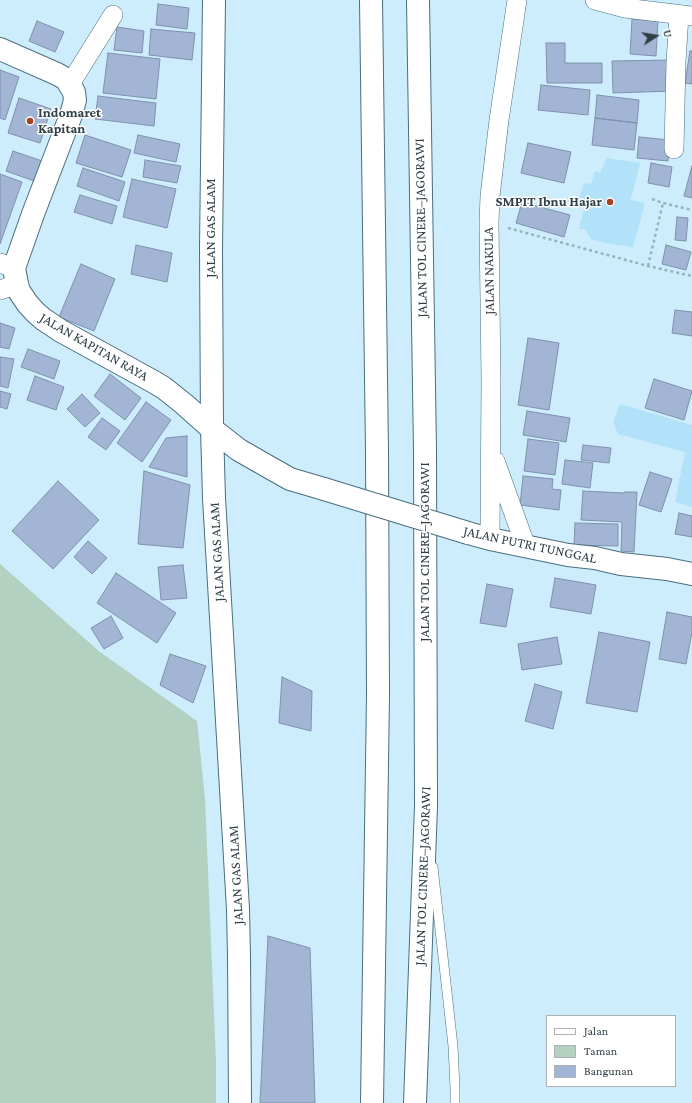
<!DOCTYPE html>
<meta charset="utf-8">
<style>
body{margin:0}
#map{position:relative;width:692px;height:1103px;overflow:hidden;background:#cdedfc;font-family:"Crimson Pro",serif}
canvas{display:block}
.legend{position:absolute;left:546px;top:1015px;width:130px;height:72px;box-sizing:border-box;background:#fff;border:1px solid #acb2b5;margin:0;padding:5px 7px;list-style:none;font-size:12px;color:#2f3f46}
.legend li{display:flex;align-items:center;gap:8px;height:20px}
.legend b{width:20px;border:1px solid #acb2b5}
.north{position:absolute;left:636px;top:16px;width:40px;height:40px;-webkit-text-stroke:3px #fff;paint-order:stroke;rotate:78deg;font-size:11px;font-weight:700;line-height:16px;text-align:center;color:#2f3f46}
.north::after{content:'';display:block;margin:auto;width:14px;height:18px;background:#2f3f46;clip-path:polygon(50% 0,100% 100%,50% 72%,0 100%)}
</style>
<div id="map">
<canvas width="692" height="1103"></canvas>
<ul class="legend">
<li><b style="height:5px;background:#fff"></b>Jalan</li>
<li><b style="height:11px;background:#b2d1c0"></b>Taman</li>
<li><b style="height:11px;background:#a3b5d4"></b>Bangunan</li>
</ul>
<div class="north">U</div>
</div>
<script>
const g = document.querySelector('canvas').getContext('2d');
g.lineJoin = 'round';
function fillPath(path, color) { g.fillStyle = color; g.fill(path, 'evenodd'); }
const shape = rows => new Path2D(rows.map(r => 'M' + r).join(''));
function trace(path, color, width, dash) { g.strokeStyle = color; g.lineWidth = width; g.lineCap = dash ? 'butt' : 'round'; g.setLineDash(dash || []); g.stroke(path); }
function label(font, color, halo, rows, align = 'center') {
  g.font = font + ' "Crimson Pro",serif'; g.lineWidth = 3; g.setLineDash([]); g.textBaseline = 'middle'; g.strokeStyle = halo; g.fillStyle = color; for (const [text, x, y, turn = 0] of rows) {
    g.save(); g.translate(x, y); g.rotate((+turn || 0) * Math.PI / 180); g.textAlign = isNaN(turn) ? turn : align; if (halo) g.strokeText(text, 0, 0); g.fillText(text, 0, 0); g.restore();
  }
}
const built = shape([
 [607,158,640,163,633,192,630,200,645,203,633,247,605,243,591,239,587,232,584,229,579,229,585,205,579,198,584,183,591,184,595,171,600,173],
 [620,404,692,425,692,507,675,502,685,452,618,434,613,422]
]);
const green = shape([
 [0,564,100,652,197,721,205,799,216,1062,216,1103,0,1103]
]);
const building = shape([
 [158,4,189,8,187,29,156,25,158,4],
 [632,19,658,21,656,56,630,54,632,19],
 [37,21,64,32,55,52,29,41,37,21],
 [117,27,144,31,142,53,114,50,117,27],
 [151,29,195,33,192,60,149,55,151,29],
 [546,43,565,43,565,63,602,63,602,83,547,83,546,43],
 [690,51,692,51,692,84,685,83,690,51],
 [108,53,160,59,156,99,103,93,108,53],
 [672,60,673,91,613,93,612,61,672,60],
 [0,70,19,77,5,120,0,118,0,70],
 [541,85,590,90,588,115,538,110,541,85],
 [597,95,639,100,637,123,595,118,597,95],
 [98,96,156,103,154,126,95,119,98,96],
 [19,98,51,109,40,143,8,133,19,98],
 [595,118,637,123,634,150,592,145,595,118],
 [85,135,131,150,122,177,76,163,85,135],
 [138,135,180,144,176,162,134,153,138,135],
 [639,137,670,140,668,161,637,158,639,137],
 [528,143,571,152,564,183,521,173,528,143],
 [13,151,45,162,37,182,6,171,13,151],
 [145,160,181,166,177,183,143,177,145,160],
 [651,163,672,167,669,187,648,183,651,163],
 [692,166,692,198,684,196,692,166],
 [83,168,125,182,119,201,77,186,83,168],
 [0,174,22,182,0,244,0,174],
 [132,179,176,189,167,228,123,217,132,179],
 [80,195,117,206,112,224,74,212,80,195],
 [522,202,570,215,564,237,516,223,522,202],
 [677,217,688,218,686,241,675,240,677,217],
 [136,245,172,253,167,282,131,274,136,245],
 [666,245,691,252,686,270,662,264,666,245],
 [81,264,115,279,94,331,59,317,81,264],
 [675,310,692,312,692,336,672,333,675,310],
 [0,323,15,328,9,349,0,347,0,323],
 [528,338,559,343,549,410,518,405,528,338],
 [28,349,60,361,54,379,21,367,28,349],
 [0,357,14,359,8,388,0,386,0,357],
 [110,374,141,398,125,420,94,396,110,374],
 [35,376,64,387,56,410,27,400,35,376],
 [654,379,692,391,684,420,645,408,654,379],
 [0,391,11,394,7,409,0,407,0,391],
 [82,394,100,413,85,427,67,409,82,394],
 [146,402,171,420,142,462,117,443,146,402],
 [527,411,570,418,566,442,523,435,527,411],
 [102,418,120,431,106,450,88,437,102,418],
 [187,436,187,477,149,467,166,438,187,436],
 [528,439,559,443,555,475,524,471,528,439],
 [583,445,611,448,609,463,581,460,583,445],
 [565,460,593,463,590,488,562,484,565,460],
 [144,471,190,485,183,548,138,544,144,471],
 [650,472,672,479,661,512,639,505,650,472],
 [523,476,553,479,552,489,561,490,559,510,520,505,523,476],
 [58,481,99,520,53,569,12,531,58,481],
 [583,491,624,493,624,492,637,492,634,552,621,551,622,522,581,520,583,491],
 [679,513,692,516,692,537,675,534,679,513],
 [575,523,618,524,618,546,574,545,575,523],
 [88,541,107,558,92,574,74,557,88,541],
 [183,565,187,598,161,600,158,567,183,565],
 [116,573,176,613,157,643,97,603,116,573],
 [555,578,596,585,591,614,550,607,555,578],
 [487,584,513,589,506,627,480,623,487,584],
 [667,612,692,617,692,632,686,664,659,659,667,612],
 [111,616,123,638,104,649,91,628,111,616],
 [599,632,650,642,637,712,586,703,599,632],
 [557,637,562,664,522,670,518,644,557,637],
 [170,654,206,666,193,703,160,685,170,654],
 [282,677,312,691,311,731,279,723,282,677],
 [535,684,562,692,553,729,525,721,535,684],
 [268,936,310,948,315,1103,260,1103,268,936]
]);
const path = shape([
 [652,199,663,203,692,210],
 [508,228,648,266,692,276],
 [648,266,663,203]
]);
const lane = shape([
 [433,867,453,1046,455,1088,455,1103]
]);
const street = shape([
 [595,0,625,8,692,16],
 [70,84,113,15],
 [674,149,676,62,679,15],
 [0,263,14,268],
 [0,290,17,284],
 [495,461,526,547],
 [490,539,491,379,489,223,490,196,499,120,517,0]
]);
const secondary = shape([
 [214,0,211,248,212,429,214,498,238,909,239,956,240,1103],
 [0,49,57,74,66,79,74,92,75,100,71,115,33,214,14,268,17,284,19,291,27,303,35,312,43,319,61,331,154,382,164,388,184,404,212,429,239,450,267,466,290,479,324,489],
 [468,533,490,539,568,555,595,558,621,564,667,569,692,574]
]);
const highway = shape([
 [371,0,377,452,378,695,372,1103],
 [415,1103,426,806,425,451,418,0]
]);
const secondaryBridge = shape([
 [324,489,468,533]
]);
const markers = [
 [30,121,4,"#a9421f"],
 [610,202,4,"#a9421f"]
];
const poiNames = [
 ["Indomaret",38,113],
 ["Kapitan",38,129],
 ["SMPIT Ibnu Hajar",602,202,"right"]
];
const streetNames = [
 ["JALAN GAS ALAM",211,228,-90],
 ["JALAN TOL CINERE–JAGORAWI",421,228,-91],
 ["JALAN NAKULA",489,271,-91],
 ["JALAN KAPITAN RAYA",94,347,30],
 ["JALAN PUTRI TUNGGAL",530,545,12],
 ["JALAN GAS ALAM",217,552,-93],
 ["JALAN TOL CINERE–JAGORAWI",425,552,-90],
 ["JALAN GAS ALAM",236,875,-93],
 ["JALAN TOL CINERE–JAGORAWI",423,876,-88]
];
fillPath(built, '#b2e2f9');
fillPath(green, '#b2d1c0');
fillPath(building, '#a3b5d4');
trace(building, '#7f90ae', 1);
trace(lane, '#496e7e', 10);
trace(street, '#496e7e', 20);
trace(secondary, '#496e7e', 24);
trace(highway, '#496e7e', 24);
trace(path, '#98b3bf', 2.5, [3, 3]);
trace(lane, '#fff', 9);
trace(street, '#fff', 19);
trace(secondary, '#fff', 22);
trace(highway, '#fff', 22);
trace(secondaryBridge, '#496e7e', 24, []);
trace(secondaryBridge, '#fff', 22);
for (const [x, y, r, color] of markers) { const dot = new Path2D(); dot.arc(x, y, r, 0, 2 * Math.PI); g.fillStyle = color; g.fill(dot); trace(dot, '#fff', 1.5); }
label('bold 14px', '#2f3f46', '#fff', poiNames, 'left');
label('14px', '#2f3f46', '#fff', streetNames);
</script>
